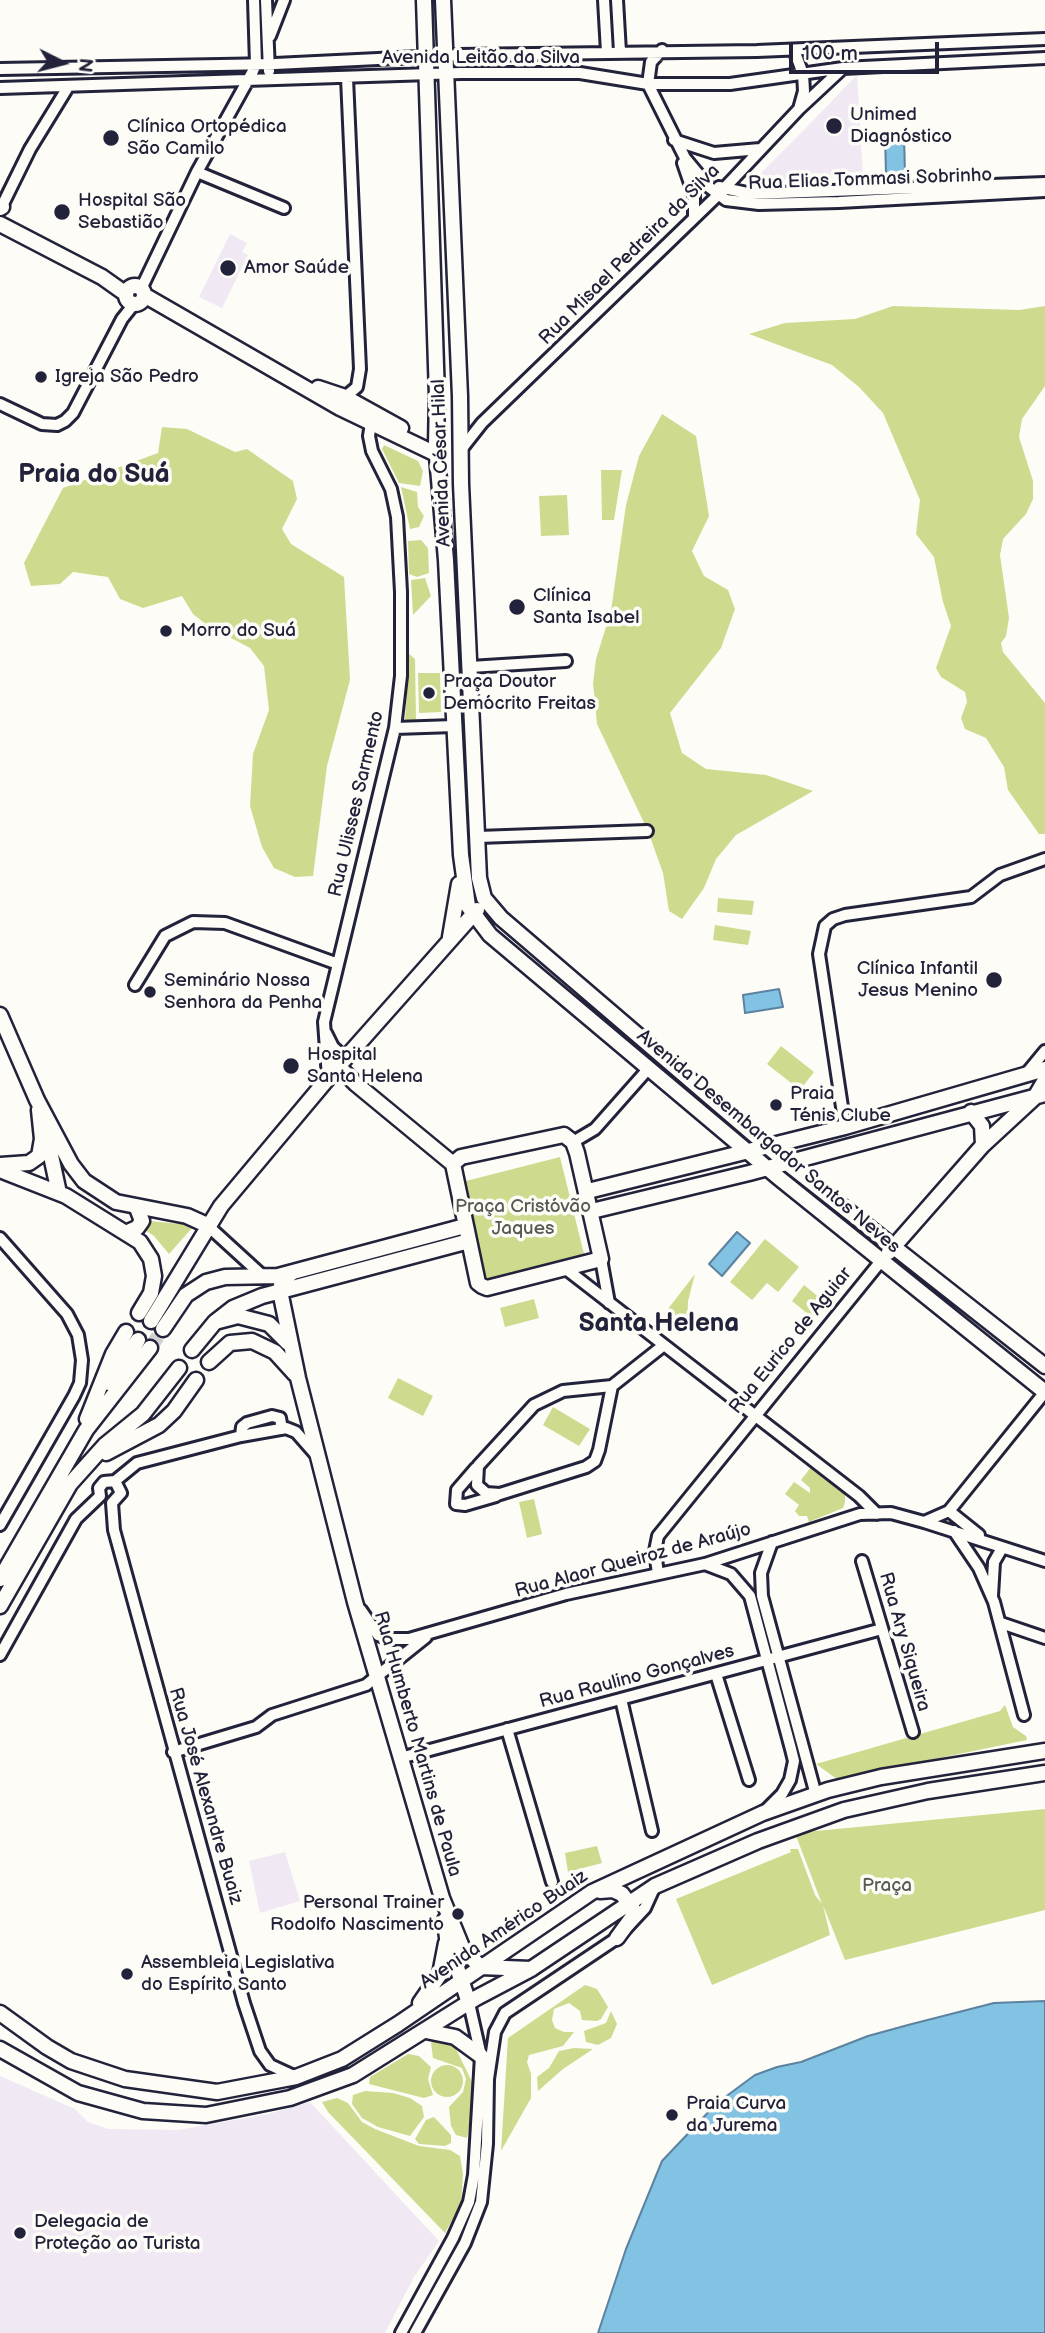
<!DOCTYPE html>
<meta charset="utf-8">
<style>
body{margin:0}
#map{position:relative;width:1045px;height:2333px;overflow:hidden;background:#fdfcf7;font-family:"Balsamiq Sans",sans-serif}
canvas{display:block}
.north{position:absolute;left:28px;top:28px;width:70px;height:70px;-webkit-text-stroke:5px #fdfcf7;paint-order:stroke;rotate:96deg;font-size:19px;font-weight:700;line-height:28px;text-align:center;color:#22223b}
.north::after{content:'';display:block;margin:auto;width:24px;height:32px;background:#22223b;clip-path:polygon(50% 0,100% 100%,50% 72%,0 100%)}
.scale{position:absolute;left:789px;top:42px;width:150px;height:32px;box-sizing:border-box;border:4px solid #22223b;border-top:0;padding-left:9px;font-size:21px;line-height:24px;white-space:nowrap;color:#22223b;-webkit-text-stroke:5px #fdfcf7;paint-order:stroke}
</style>
<div id="map">
<canvas width="1045" height="2333"></canvas>
<div class="north">N</div>
<div class="scale">100 m</div>
</div>
<script>
const g = document.querySelector('canvas').getContext('2d');
g.lineJoin = 'round';
function fillPath(path, color) { g.fillStyle = color; g.fill(path, 'evenodd'); }
const shape = rows => new Path2D(rows.map(r => 'M' + r).join(''));
function trace(path, color, width, dash) { g.strokeStyle = color; g.lineWidth = width; g.lineCap = dash ? 'butt' : 'round'; g.setLineDash(dash || []); g.stroke(path); }
function label(font, color, halo, rows, align = 'center') {
  g.font = font + ' "Balsamiq Sans",sans-serif'; g.lineWidth = 7; g.setLineDash([]); g.textBaseline = 'middle'; g.strokeStyle = halo; g.fillStyle = color; for (const [text, x, y, turn = 0] of rows) {
    g.save(); g.translate(x, y); g.rotate((+turn || 0) * Math.PI / 180); g.textAlign = isNaN(turn) ? turn : align; if (halo) g.strokeText(text, 0, 0); g.fillText(text, 0, 0); g.restore();
  }
}
const built = shape([
 [857,75,863,176,753,181,800,134],
 [230,234,247,243,242,252,248,255,222,308,199,297],
 [285,1852,300,1901,260,1913,249,1861],
 [0,2076,75,2109,88,2122,108,2129,178,2130,268,2114,310,2102,439,2241,414,2277,385,2333,0,2333]
]);
const green = shape([
 [893,306,1019,310,1045,306,1045,386,1022,419,1019,437,1033,481,1033,499,1026,514,1003,539,1000,555,1009,618,1006,636,1001,643,1003,652,1045,703,1045,834,1039,834,1008,790,1004,767,986,738,965,729,961,718,967,702,965,692,941,677,936,668,951,626,943,602,934,557,916,534,920,500,883,413,859,387,832,365,749,334,785,323,855,319],
 [662,414,696,436,709,516,692,551,704,576,728,590,735,609,721,648,670,713,682,753,706,769,766,775,813,791,736,835,716,859,704,888,682,919,669,911,663,873,648,831,597,724,593,683,596,659,611,611,626,505,639,456],
 [162,427,187,429,235,452,247,449,293,481,297,499,282,529,291,544,344,577,350,680,327,766,313,876,295,877,274,868,262,847,250,806,253,754,269,710,264,666,250,648,207,625,193,614,182,596,143,608,120,599,108,577,73,572,60,584,31,586,24,563,63,488,158,453],
 [384,445,418,461,423,471,420,486,399,483,382,449],
 [601,470,622,470,614,520,602,520],
 [401,487,417,492,418,507,424,516,419,527,410,529],
 [567,495,569,535,541,536,539,496],
 [421,540,428,548,429,573,417,577,409,574,408,541],
 [425,578,431,596,413,615,411,580],
 [409,654,415,659,416,721,405,721],
 [418,673,440,673,441,712,419,713],
 [718,898,754,901,752,915,717,912],
 [715,925,751,931,748,945,713,940],
 [781,1046,814,1072,800,1090,767,1064],
 [560,1157,584,1254,486,1279,462,1182],
 [140,1220,190,1225,192,1228,169,1254,154,1236,138,1225],
 [765,1239,799,1267,778,1292,767,1283,752,1300,730,1282],
 [695,1274,688,1301,687,1333,664,1314],
 [804,1285,826,1303,813,1318,792,1301],
 [534,1299,539,1318,505,1327,500,1308],
 [398,1378,433,1396,423,1416,388,1398],
 [553,1407,590,1429,579,1446,543,1425],
 [812,1466,845,1491,845,1502,843,1508,809,1522,807,1516,799,1516,795,1511,799,1505,785,1494,794,1482,810,1493,810,1488,801,1480],
 [534,1499,542,1534,527,1538,519,1502],
 [1005,1705,1013,1727,1026,1736,1027,1740,837,1779,816,1764,1000,1711],
 [1045,1809,1045,1910,845,1960,823,1905,830,1935,712,1985,676,1899,791,1852,790,1849,798,1849,815,1895,822,1904,795,1833],
 [597,1846,602,1863,568,1872,565,1853],
 [585,1985,597,1989,608,2007,601,2019,597,2021,582,2020,580,2011,569,2003,554,2009,552,2020,555,2028,564,2032,574,2032,563,2046,529,2055,527,2062,531,2074,531,2098,501,2151,508,2038],
 [611,2011,617,2024,611,2038,598,2045,586,2042,584,2031,606,2023],
 [438,2037,453,2043,476,2090,467,2138,456,2135,451,2126,449,2107,463,2092,466,2079,462,2068,433,2058,431,2043],
 [574,2048,593,2049,563,2069,538,2091,537,2077,549,2068,559,2051],
 [408,2054,419,2056,431,2067,428,2079,433,2095,424,2098,369,2084,370,2077],
 '431 2081a16 16 0 1 1 32 0a16 16 0 1 1-32 0Z',
 [365,2091,393,2093,410,2098,422,2106,424,2117,410,2136,378,2127,362,2118,352,2104,353,2095],
 [337,2098,348,2103,362,2122,375,2129,419,2146,450,2150,460,2156,463,2174,461,2204,445,2233,328,2112,322,2102],
 [434,2117,451,2135,451,2143,445,2146,419,2144,415,2139,426,2120]
]);
const water = shape([
 [885,136,904,136,905,173,886,174,885,136],
 [779,989,783,1007,745,1013,743,995,779,989],
 [737,1232,750,1243,722,1276,709,1264,737,1232],
 [1045,2001,1045,2333,598,2333,626,2249,662,2161,717,2103,755,2075,777,2067,801,2062,868,2036,908,2025,994,2003,1045,2001]
]);
const majorTunnel = shape([
 [150,1348,163,1329]
]);
const minor = shape([
 [266,0,269,71],
 [604,0,607,52],
 [617,0,620,52],
 [270,36,284,0],
 [662,50,651,62,648,84,685,158,709,187,726,200,759,204,839,202,1045,191],
 [794,50,803,74,804,91,799,109],
 [0,69,275,64,460,55,757,51,1045,39],
 [0,88,461,73,580,73,648,84,730,84,843,68,1045,58],
 [674,140,714,153,760,149],
 [683,163,694,195,694,218],
 [197,172,284,208],
 [719,187,752,194,1045,183],
 [0,210,30,149,68,87],
 [141,289,197,172,253,71,256,64,254,0],
 [345,397,357,387,360,369,347,78],
 [0,404,42,424,57,425,65,421,73,413,122,319,134,304],
 [460,451,482,423,717,196,799,109,843,68],
 [470,667,566,661],
 [395,728,454,726],
 [478,837,647,831],
 [135,985,165,936,193,922,225,923,338,964],
 [326,1033,333,1047,345,1058],
 [1026,1074,1045,1051],
 [328,1078,324,1022,395,728,401,676,401,592,397,517,391,489,372,451,369,436,371,423],
 [845,1127,819,954,825,926,833,919,845,915,971,897,1000,875,1045,859],
 [573,1142,595,1129,649,1068],
 [207,1225,265,1278],
 [0,1238,67,1314,78,1335,82,1360,80,1383,74,1396,0,1525],
 [601,1259,609,1303],
 [566,1269,859,1496,877,1514],
 [612,1386,599,1450,595,1461,586,1467,500,1494,486,1493,477,1485,478,1466,534,1405,563,1391,612,1386,664,1345],
 [241,1436,242,1427,247,1423,272,1416,280,1418,282,1429],
 [476,1468,457,1490,456,1504,465,1505,496,1496],
 [115,1481,137,1463,241,1436,286,1428,296,1432,317,1456],
 [100,1496,99,1488,104,1482,115,1481],
 [112,1503,114,1530,244,2003,260,2051,270,2065,296,2077],
 [112,1503,121,1493,115,1481],
 [949,1511,979,1535],
 [924,1522,949,1511,1045,1392],
 [954,1531,979,1568,994,1602,1024,1715],
 [772,1542,761,1573,762,1596,816,1795],
 [862,1561,913,1732],
 [705,1564,731,1574,750,1596,791,1749,794,1761,790,1780,782,1794,765,1811],
 [658,1574,655,1551,658,1536,881,1261],
 [992,1596,994,1562,1002,1548],
 [361,1610,378,1635,389,1639,409,1639,566,1594,705,1564,860,1514,891,1513,924,1522,1045,1561],
 [1001,1623,1045,1638],
 [0,1655,76,1519,100,1496],
 [716,1674,749,1780],
 [621,1699,652,1831],
 [507,1729,552,1882],
 [173,1752,256,1727,272,1715,366,1685,426,1637],
 [400,1758,882,1629],
 [401,2333,453,2238,469,2202,474,2175,481,2056,469,2003],
 [415,2333,465,2243,481,2202,487,2144,488,2079,495,2032,505,2013,617,1938,645,1908,655,1886]
]);
const major = shape([
 [424,0,437,396,436,445,446,560,461,855,468,906,490,935,779,1178,1045,1392],
 [443,0,460,396,461,484,479,878,484,898,501,918,787,1163,1045,1366],
 [0,208,2,207],
 [0,224,102,277,126,294],
 '126 295a9 9 0 1 1 18 0a9 9 0 1 1-18 0Z',
 [144,295,340,408,438,455],
 [318,388,345,397,401,428],
 [450,937,459,884],
 [0,1015,37,1100,71,1164,84,1181,116,1202,187,1216,207,1225],
 [338,1066,356,1084,453,1164],
 [971,1112,982,1126,983,1145],
 [564,1135,573,1142,577,1153,601,1259,487,1288,482,1286,478,1283,453,1164,461,1157,564,1135],
 [47,1137,59,1193],
 [0,1165,29,1163,39,1156,42,1139,39,1110],
 [0,1170,66,1196,140,1242,151,1259,154,1276,151,1293,139,1313],
 [588,1191,845,1127,1045,1069],
 [592,1211,749,1173,1045,1094],
 [128,1232,137,1228,142,1221,137,1208],
 [889,1252,983,1145,1035,1097,1045,1080],
 [293,1272,282,1280,280,1291,298,1378,355,1602,442,1898,462,1947,480,1967],
 [151,1321,221,1206,335,1070,477,910],
 [215,1322,233,1308,262,1296,469,1241],
 [163,1329,186,1295,206,1282,225,1277,278,1276,465,1226],
 [192,1350,215,1322,238,1316,269,1324,288,1343],
 [209,1362,230,1343,252,1341,275,1352,295,1374],
 [109,1383,138,1340],
 [87,1419,113,1354,126,1332],
 [106,1453,159,1425,174,1411,196,1380],
 [0,1579,86,1430,150,1348],
 [0,1606,70,1484,105,1445,143,1414,179,1368],
 [600,1891,613,1890,622,1894,633,1909,633,1916,617,1938],
 [445,1920,447,1938,469,2003],
 [480,1967,531,1969],
 [420,2003,440,1974,446,1943],
 [0,2013,47,2047,71,2061,125,2079,217,2092,296,2077,342,2059,398,2024,592,1892,763,1813,828,1790,881,1777,1045,1751],
 [426,2031,455,2037,481,2056],
 [0,2049,78,2093,143,2111,206,2115,290,2098,353,2075,476,1998,531,1969,655,1886,758,1841,844,1810,928,1791,1045,1773]
]);
const markers = [
 [834,126,9,"#22223b"],
 [111,138,9,"#22223b"],
 [62,212,9,"#22223b"],
 [228,268,9,"#22223b"],
 [41,377,7,"#22223b"],
 [517,607,9,"#22223b"],
 [166,631,7,"#22223b"],
 [429,693,7,"#22223b"],
 [994,980,9,"#22223b"],
 [150,992,7,"#22223b"],
 [291,1066,9,"#22223b"],
 [776,1105,7,"#22223b"],
 [458,1914,7,"#22223b"],
 [127,1974,7,"#22223b"],
 [672,2115,7,"#22223b"],
 [20,2233,7,"#22223b"]
];
const streetNames = [
 ["Avenida Leitão da Silva",481,58],
 ["Rua Elias Tommasi Sobrinho",870,180,-2],
 ["Rua Misael Pedreira da Silva",630,255,-45],
 ["Avenida César Hilal",442,463,-92],
 ["Rua Ulisses Sarmento",357,804,-77],
 ["Avenida Desembargador Santos Neves",768,1142,40],
 ["Rua Eurico de Aguiar",791,1341,-51],
 ["Rua Alaor Queiroz de Araújo",633,1561,-15],
 ["Rua Ary Siqueira",904,1642,74],
 ["Rua Raulino Gonçalves",637,1677,-15],
 ["Rua Humberto Martins de Paula",417,1744,74],
 ["Rua José Alexandre Buaiz",205,1796,74],
 ["Avenida Américo Buaiz",504,1930,-34]
];
const poiNames = [
 ["Unimed",850,115],
 ["Diagnóstico",850,137],
 ["Clínica Ortopédica",127,127],
 ["São Camilo",127,149],
 ["Hospital São",78,201],
 ["Sebastião",78,223],
 ["Amor Saúde",244,268],
 ["Igreja São Pedro",55,377],
 ["Clínica",533,596],
 ["Santa Isabel",533,618],
 ["Morro do Suá",180,631],
 ["Praça Doutor",443,682],
 ["Demócrito Freitas",443,704],
 ["Clínica Infantil",978,969,"right"],
 ["Jesus Menino",978,991,"right"],
 ["Seminário Nossa",164,981],
 ["Senhora da Penha",164,1003],
 ["Hospital",307,1055],
 ["Santa Helena",307,1077],
 ["Praia",790,1094],
 ["Ténis Clube",790,1116],
 ["Personal Trainer",444,1903,"right"],
 ["Rodolfo Nascimento",444,1925,"right"],
 ["Assembleia Legislativa",141,1963],
 ["do Espírito Santo",141,1985],
 ["Praia Curva",686,2104],
 ["da Jurema",686,2126],
 ["Delegacia de",34,2222],
 ["Proteção ao Turista",34,2244]
];
const parkNames = [
 ["Praça Cristóvão",523,1207],
 ["Jaques",523,1229],
 ["Praça",887,1886]
];
const districtNames = [
 ["Praia do Suá",94,475],
 ["Santa Helena",659,1324]
];
fillPath(built, '#f0e8f3');
fillPath(green, '#cedb8e');
fillPath(water, '#82c2e2');
trace(water, '#5c829f', 2);
trace(majorTunnel, '#d1d0d1', 14, [14, 7]);
trace(minor, '#22223b', 16);
trace(major, '#22223b', 19);
trace(minor, '#fdfcf7', 10);
trace(major, '#fdfcf7', 14);
for (const [x, y, r, color] of markers) { const dot = new Path2D(); dot.arc(x, y, r, 0, 2 * Math.PI); g.fillStyle = color; g.fill(dot); trace(dot, '#fdfcf7', 2.5); }
label('19px', '#22223b', '#fdfcf7', streetNames);
label('19px', '#22223b', '#fdfcf7', poiNames, 'left');
label('19px', '#565a54', '#fdfcf7', parkNames);
label('bold 26px', '#22223b', '#fdfcf7', districtNames);
</script>
